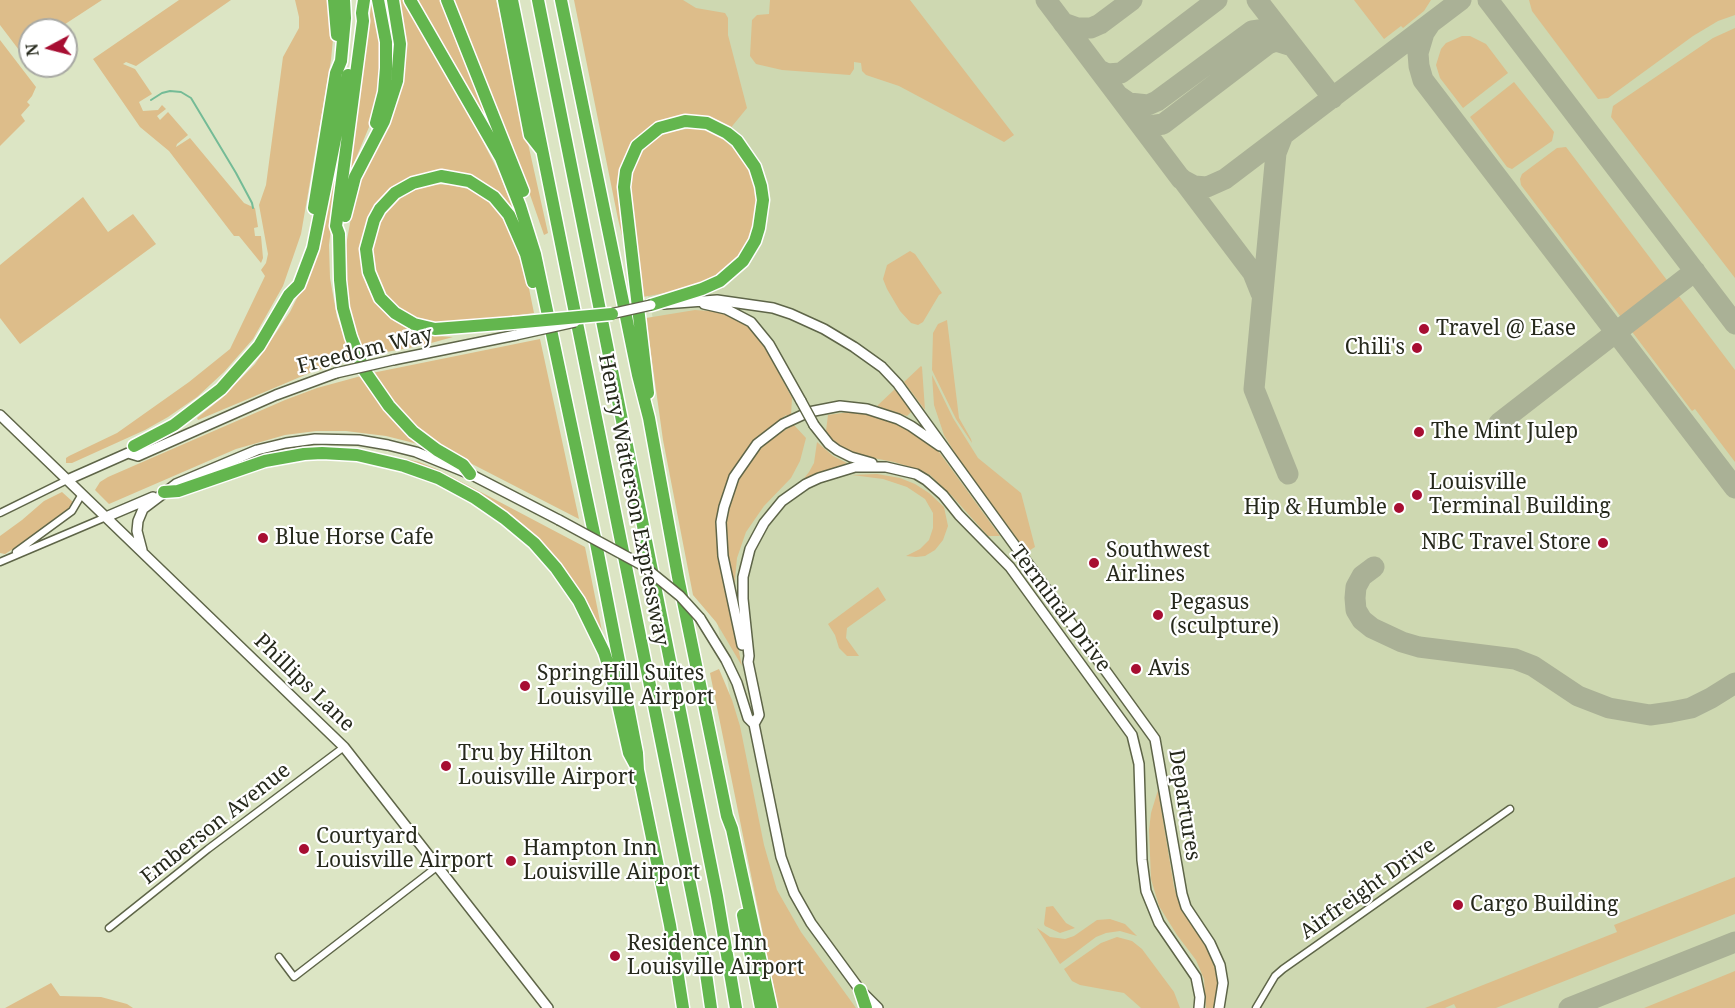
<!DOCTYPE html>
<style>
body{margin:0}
#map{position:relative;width:1735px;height:1008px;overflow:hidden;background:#dce5c4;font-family:"Noto Serif",serif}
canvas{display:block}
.north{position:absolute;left:18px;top:18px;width:60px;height:60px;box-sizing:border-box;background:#fff;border:2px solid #a8a9a4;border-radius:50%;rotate:263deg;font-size:16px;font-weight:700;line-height:24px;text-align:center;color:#26291c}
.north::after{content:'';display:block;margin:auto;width:21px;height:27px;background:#a70e32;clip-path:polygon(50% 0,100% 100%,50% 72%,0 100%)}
</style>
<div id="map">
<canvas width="1735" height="1008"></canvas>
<div class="north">N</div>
</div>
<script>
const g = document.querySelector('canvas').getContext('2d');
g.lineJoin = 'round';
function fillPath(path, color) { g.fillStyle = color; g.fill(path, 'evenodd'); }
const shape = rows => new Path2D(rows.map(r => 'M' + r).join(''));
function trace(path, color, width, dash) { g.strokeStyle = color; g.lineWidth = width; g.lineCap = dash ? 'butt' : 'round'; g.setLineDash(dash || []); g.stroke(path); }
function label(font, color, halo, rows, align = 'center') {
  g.font = font + ' "Noto Serif",serif'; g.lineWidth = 4.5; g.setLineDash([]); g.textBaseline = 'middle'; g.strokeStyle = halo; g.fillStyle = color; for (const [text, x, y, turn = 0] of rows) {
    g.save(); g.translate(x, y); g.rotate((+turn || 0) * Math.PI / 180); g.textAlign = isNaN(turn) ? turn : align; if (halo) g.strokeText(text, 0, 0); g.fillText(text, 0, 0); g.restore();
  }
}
const built = shape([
 [581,0,1735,0,1735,1008,784,1008,714,603,609,114]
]);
const green = shape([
 [0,0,102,0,56,30,30,30,30,49,22,54,0,25],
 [179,0,231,0,136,66,126,62,123,64,135,69,152,94,139,102,143,111,158,110,162,105,166,109,157,116,160,120,168,112,188,135,177,144,176,147,190,138,244,203,255,208,258,227,254,228,255,236,261,236,263,258,261,263,239,236,234,236,169,151,140,127,93,59],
 [295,0,329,0,333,39,331,60,301,234,283,286,253,339,224,372,197,397,168,417,145,430,72,463,66,463,66,458,69,456,117,433,189,382,230,349,265,276,261,270,266,263,268,254,259,205,266,185,283,57,299,28,299,17],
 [372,0,381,42,380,85,372,120,348,177],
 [398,0,404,0,479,134,499,173,518,222,496,193,424,175,368,224,361,248,362,272,368,289,380,308,394,321,413,332,435,336,453,337,424,345,365,356,349,309,346,280,346,245,354,202,362,176,393,108],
 [418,0,441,0,494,133,462,79],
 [451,0,496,0,548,233,544,235,528,189],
 [574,0,683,0,696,8,725,13,728,18,728,35,747,108,729,130,678,118,629,151,626,252,618,219],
 [770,0,910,0,1014,135,1004,142,899,86,866,75,862,71,861,63,854,62,854,69,850,75,782,70,756,64,750,56,752,20,757,15,769,14],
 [1354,0,1431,0,1424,11,1403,28,1401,26,1384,39],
 [1529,0,1735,0,1735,15,1718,21,1693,36,1608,98,1598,99,1532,11],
 [1735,28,1735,278,1611,117,1613,106,1713,38],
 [1462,36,1470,36,1486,44,1508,73,1463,108,1440,78,1436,65,1441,49,1446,43],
 [0,40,36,87,32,96,27,102,30,105,21,115,25,121,0,146],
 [1514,82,1554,132,1552,141,1512,169,1507,167,1470,117],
 [692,128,702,129,721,137,742,157,753,180,756,197,756,214,752,232,743,251,730,268,702,286,643,297,630,196,630,177,637,159,650,142,666,133],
 [1566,147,1735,370,1735,462,1695,409,1692,411,1521,185,1520,179,1522,174,1557,148],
 [340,152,329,245,330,278,337,317,352,360,312,372,198,420,197,418,222,398,255,364,290,312,304,284],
 [432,184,452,185,472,190,481,195,496,208,512,234,524,264,534,313,439,326,407,316,384,295,374,275,372,251,374,236,380,221,390,207,403,195,417,188],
 [83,197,108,232,133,214,156,244,20,344,0,318,0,265],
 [910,251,915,254,942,293,939,295,923,322,918,325,911,323,900,311,887,289,883,279,887,265],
 [695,310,722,312,742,322,750,329,764,345,792,398,791,416,788,417,786,415,777,422,758,438,741,458,729,480,719,509,717,550,742,666,716,622,693,595,663,440,646,318],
 [947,320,959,418,971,439,972,443,956,419,932,370,933,333,938,324],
 [540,339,579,519,439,447,403,415,372,373],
 [921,366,922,367,925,410,904,382],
 [932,375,953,418,978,458,1021,493,1035,547,1027,552,958,458,944,435,934,405],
 [361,376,387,412,418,444,386,436,346,431,316,431,285,435,236,449,109,504,95,490,100,482,108,477,285,400,317,388],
 [895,389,912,411,907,416,877,406],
 [849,412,870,414,895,422,923,438,939,452,1000,536,988,536,952,496,930,475,917,469,894,462,853,454,835,443,826,431,828,415],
 [794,425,806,438,800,461,791,478,764,506,746,532,737,558,734,590,727,550,726,528,731,499,743,471,758,451,775,436],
 [817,442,833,456,847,463,802,481,809,472,814,463],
 [398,457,419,462,439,470,585,547,604,641,518,525,397,459],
 [877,474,900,478,915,484,929,493,944,507,948,526,943,540,935,550,925,556,916,557,906,556,920,549,929,540,933,528,933,513,925,499,907,487,883,479,852,475],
 [62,492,73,502,69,509,13,549,5,554,0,553,0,536,22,520,44,501],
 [878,587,886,600,847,628,846,638,859,656,847,656,839,648,835,635,828,624],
 [719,669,732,700,740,726,764,845,777,890,801,932,856,1008,778,1008,710,673],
 [1158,790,1174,887,1181,908,1208,950,1217,974,1217,996,1213,1008,1206,1008,1204,979,1196,960,1177,935,1159,906,1151,879,1149,830,1151,813],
 [1735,877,1735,914,1496,1008,1456,1008,1454,1004,1445,1008,1425,1008,1617,932,1614,925],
 [1053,906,1066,923,1075,928,1060,933,1045,926,1044,924,1046,907],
 [1110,919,1125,924,1137,936,1120,931,1106,933,1096,937,1060,964,1037,928,1050,937,1065,939,1074,936,1097,920],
 [1117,937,1132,941,1142,949,1174,992,1180,1008,1141,1008,1124,993,1080,985,1072,981,1064,969,1101,943],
 [1735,971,1735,1008,1644,1008],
 [51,983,60,996,101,997,127,1004,133,1008,5,1008]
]);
const stream = shape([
 [151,100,162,93,170,91,181,92,191,98,236,173,252,203,253,208]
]);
const taxiway = shape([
 [1046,0,1181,179,1194,186,1207,187,1225,179,1461,0],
 [1257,0,1333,98],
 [1488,0,1735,324],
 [1063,23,1077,28,1091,28,1100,24,1132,0],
 [1430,24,1424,33,1418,53,1419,66,1423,80,1735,488],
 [1099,70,1107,74,1121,73,1217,0],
 [1119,96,1129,103,1148,105,1157,101,1252,31,1266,29,1285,36],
 [1139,123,1150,126,1163,124,1268,44,1276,41,1292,46],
 [1283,135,1276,153,1254,389,1288,474],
 [1182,179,1253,273,1261,293],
 [1499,423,1695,271],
 [1374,567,1362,576,1356,587,1355,598,1356,610,1362,620,1372,628,1402,642,1419,647,1515,659,1533,666,1578,696,1609,708,1650,715,1671,712,1691,708,1711,698,1735,683],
 [1569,1008,1735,942]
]);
const minor = shape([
 [0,513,67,480],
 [16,552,72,511,82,494],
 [0,562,106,517],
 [109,928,208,849,344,747],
 [279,957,294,977,438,866],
 [1256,1008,1275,976,1283,969,1510,809]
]);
const secondary = shape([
 [664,304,717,300,773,308,791,314,824,329,854,347,882,367,898,384,1155,739,1182,894,1186,907,1210,943,1220,965,1223,983,1219,1008],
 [704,304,726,309,751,322,769,344,801,401],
 [393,360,516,335],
 [0,415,344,747,548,1008],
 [814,425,829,444,837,450,851,457,872,463],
 [67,480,128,453,138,456,276,395,336,373],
 [106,517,153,497],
 [142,550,137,531,138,521,143,509,176,484,257,450,286,443,315,439,359,440,388,445,416,452,470,474,559,520],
 [700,618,726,660,737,683,748,718,754,724,781,857,794,893,811,923,860,990,878,1008],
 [742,645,723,556,721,522,724,507,734,477,757,444,783,424,809,412,840,406,867,409,898,419,911,426,940,446],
 [754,724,759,715,748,662,749,656,743,599,743,577,750,549,764,523,782,501,806,484,819,478,855,467,886,467,916,474,926,480,943,495,959,515,1010,567,1132,735,1139,764,1142,860,1146,891,1159,923,1196,977,1200,997,1199,1008]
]);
const motorway = shape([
 [334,0,337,35],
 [364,0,362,13,363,21,336,226,339,234,340,280,343,308,351,337,364,370,389,406,413,432,437,450,463,465,470,474],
 [410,0,501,158,520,206,535,254,595,538,637,753,638,770,670,925,683,1008],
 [447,0,523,191],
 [504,0,530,135,541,149],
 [512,0,701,939,711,1008],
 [538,0,717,896,736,1008],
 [561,0,638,375,649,418,678,577,727,816,732,829,771,1008],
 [376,123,384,92,386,68,386,42,378,0],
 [314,208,336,73,341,61,345,18,344,0],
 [345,216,355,177,384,121,397,81,400,44,393,0],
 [513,323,435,329,414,324,395,313,380,298,369,272,366,249,374,220,380,209,395,193,413,183,441,176,469,181,494,197,509,215,526,254,533,282],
 [648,393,624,187,626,171,637,146,659,128,685,121,707,123,727,133,737,141,755,167,761,186,763,200,759,228,755,241,743,261,720,281,702,289,651,305],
 [134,446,174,425,221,389,259,346,289,295,299,285,313,248,348,75],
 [164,492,178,491,265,461,304,454,322,453,357,455,404,466,438,478,475,498,504,518,534,543,556,568,579,601,604,652,612,677,629,753,636,766],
 [743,915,761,1008],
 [860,990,866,1008]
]);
const secondaryBridge = shape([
 [606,315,651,305],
 [516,335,575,322],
 [336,373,393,360],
 [801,401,814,425],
 [559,520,642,565,680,596,700,618]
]);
const motorwayBridge = shape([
 [513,323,612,314]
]);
const markers = [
 [1424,329,6,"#a70e32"],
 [1417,348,6,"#a70e32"],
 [1419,432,6,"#a70e32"],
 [1417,495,6,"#a70e32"],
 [1399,508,6,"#a70e32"],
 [263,538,6,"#a70e32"],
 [1603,543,6,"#a70e32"],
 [1094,563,6,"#a70e32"],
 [1158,615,6,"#a70e32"],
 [1136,669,6,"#a70e32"],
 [525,686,6,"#a70e32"],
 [446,766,6,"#a70e32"],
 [304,849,6,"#a70e32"],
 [511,861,6,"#a70e32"],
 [1458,905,6,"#a70e32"],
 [615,956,6,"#a70e32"]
];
const poiNames = [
 ["Travel @ Ease",1436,329],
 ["Chili's",1405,348,"right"],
 ["The Mint Julep",1431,432],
 ["Louisville",1429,483],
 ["Terminal Building",1429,507],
 ["Hip & Humble",1387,508,"right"],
 ["Blue Horse Cafe",275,538],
 ["NBC Travel Store",1591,543,"right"],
 ["Southwest",1106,551],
 ["Airlines",1106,575],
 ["Pegasus",1170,603],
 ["(sculpture)",1170,627],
 ["Avis",1148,669],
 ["SpringHill Suites",537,674],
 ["Louisville Airport",537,698],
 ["Tru by Hilton",458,754],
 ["Louisville Airport",458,778],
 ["Courtyard",316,837],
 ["Louisville Airport",316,861],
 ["Hampton Inn",523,849],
 ["Louisville Airport",523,873],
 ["Cargo Building",1470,905],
 ["Residence Inn",627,944],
 ["Louisville Airport",627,968]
];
const streetNames = [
 ["Freedom Way",365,351,-14],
 ["Henry Watterson Expressway",633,500,79],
 ["Terminal Drive",1060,609,53],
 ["Phillips Lane",304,683,44],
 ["Departures",1184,805,81],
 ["Emberson Avenue",216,824,-38],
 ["Airfreight Drive",1368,889,-35]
];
fillPath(built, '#ced8b1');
fillPath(green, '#ddbd8a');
trace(stream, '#74bb96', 2);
trace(taxiway, '#aab196', 21);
trace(minor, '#5e6548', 9);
trace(secondary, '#5e6548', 12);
trace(motorway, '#fff', 15);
trace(minor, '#fff', 6);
trace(secondary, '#fff', 9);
trace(motorway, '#63b64e', 12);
trace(secondaryBridge, '#5e6548', 12, []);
trace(motorwayBridge, '#fff', 15, []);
trace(secondaryBridge, '#fff', 9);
trace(motorwayBridge, '#63b64e', 12);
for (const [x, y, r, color] of markers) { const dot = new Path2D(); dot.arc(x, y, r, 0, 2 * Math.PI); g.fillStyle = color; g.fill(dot); trace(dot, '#fff', 2); }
label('21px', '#26291c', '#fff', poiNames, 'left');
label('21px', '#26291c', '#fff', streetNames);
</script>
